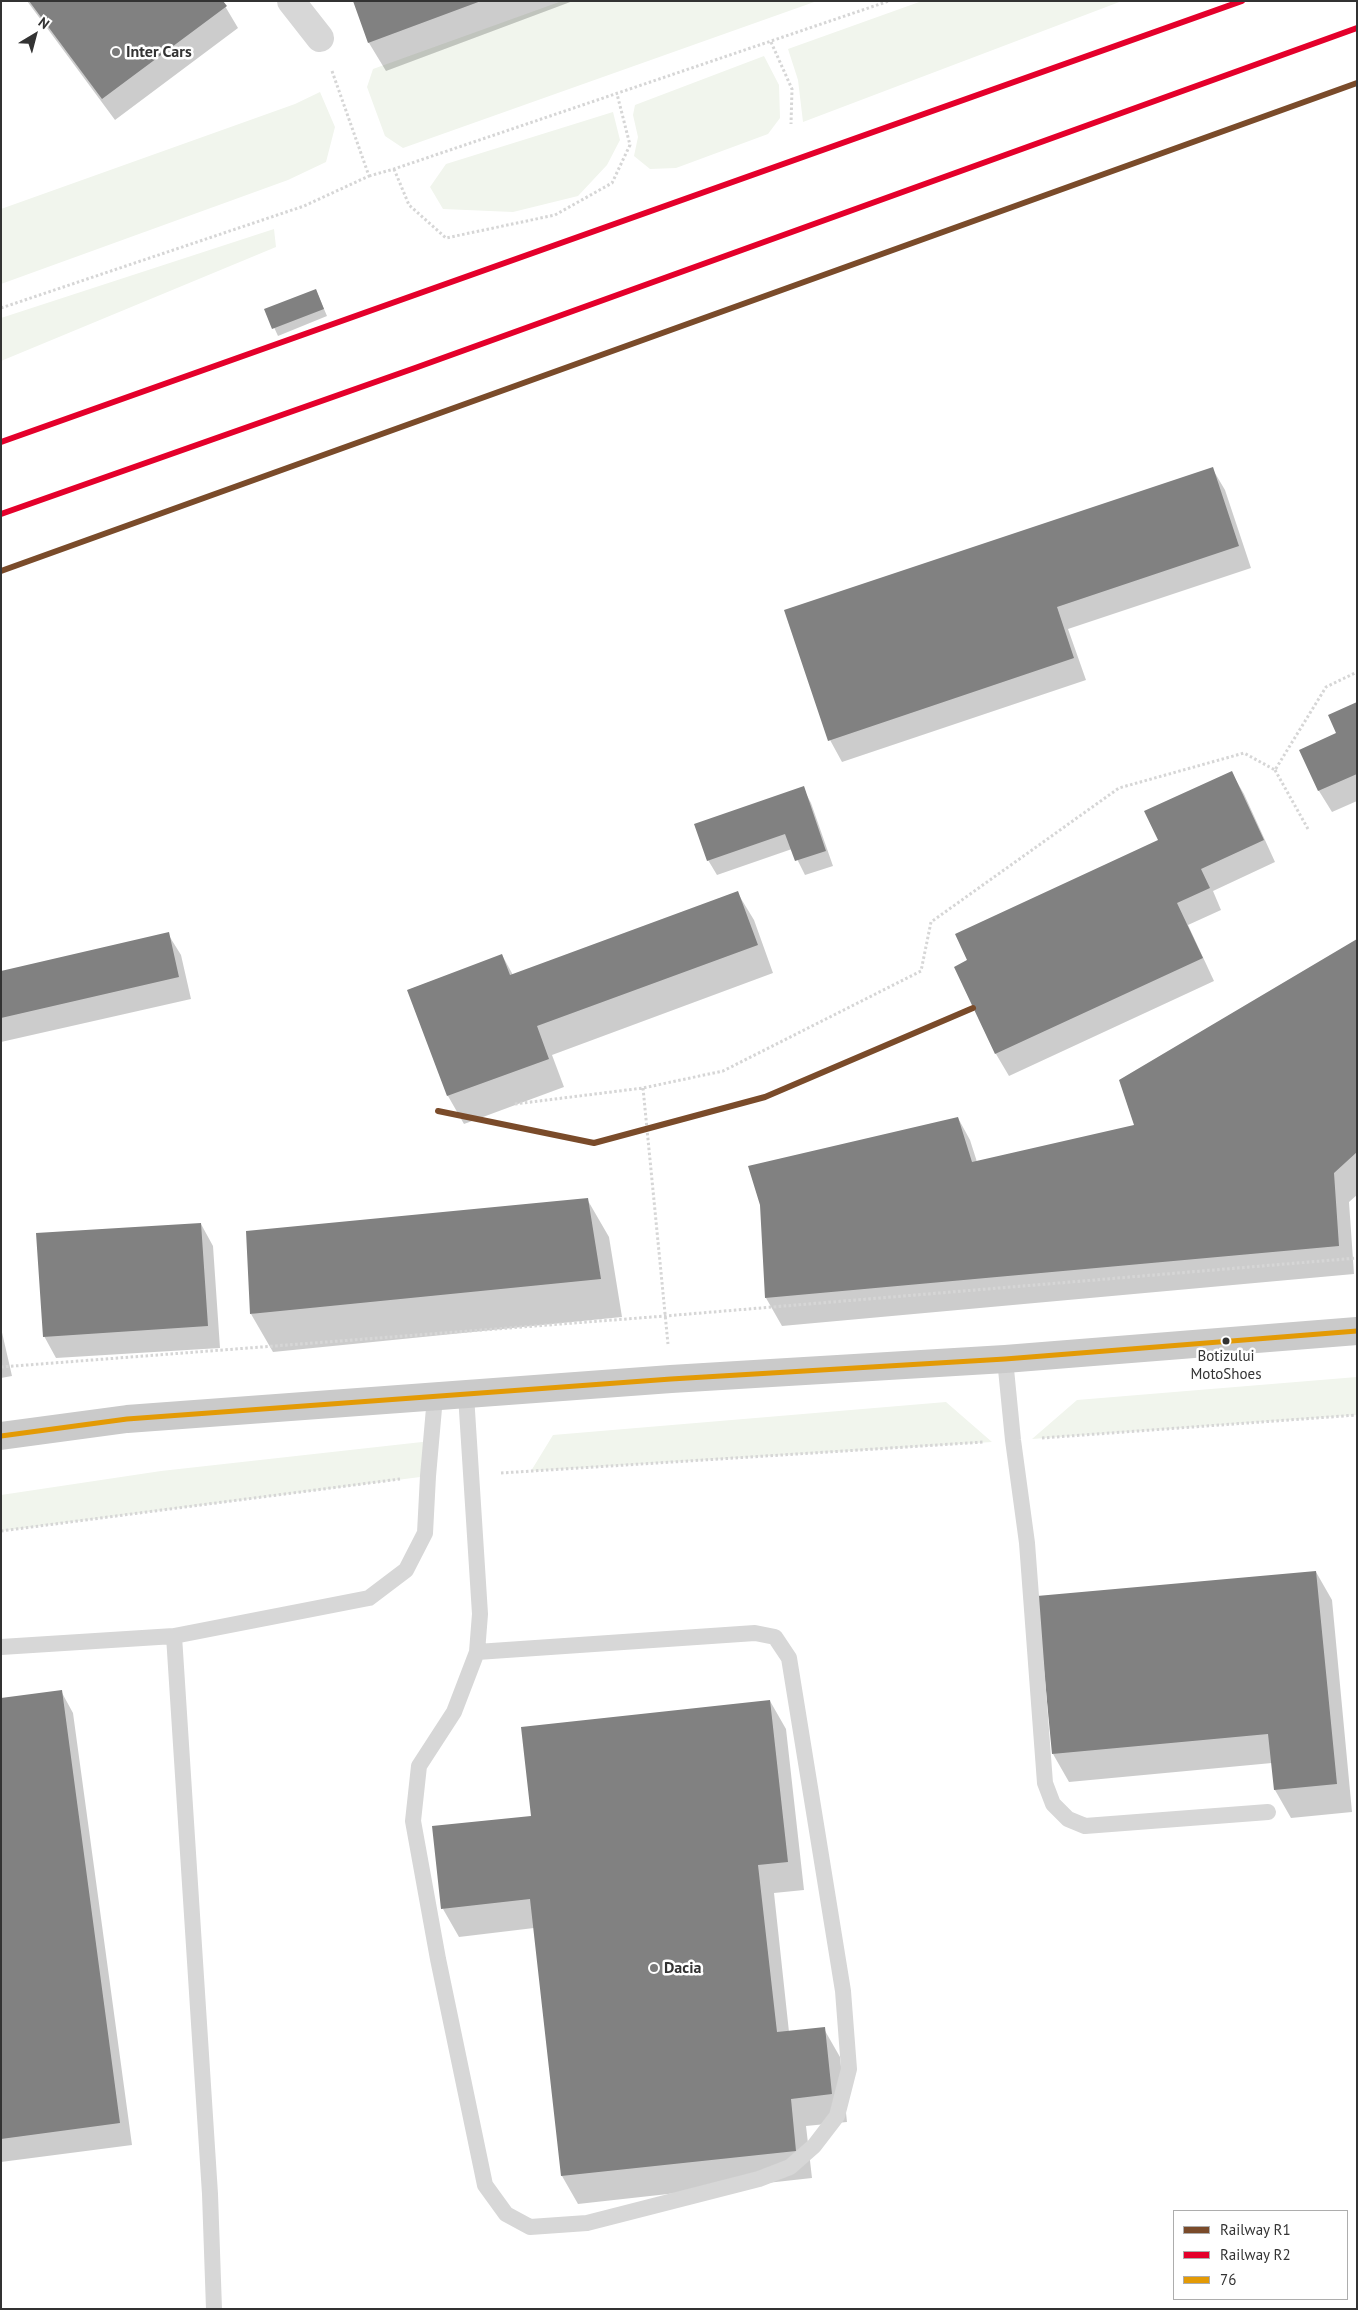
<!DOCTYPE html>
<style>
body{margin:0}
#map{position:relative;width:1358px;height:2310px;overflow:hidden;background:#fff;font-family:"PT Sans",sans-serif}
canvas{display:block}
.frame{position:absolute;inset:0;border:2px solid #333;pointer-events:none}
.legend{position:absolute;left:1173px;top:2210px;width:175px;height:90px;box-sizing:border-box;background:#fff;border:1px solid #adadad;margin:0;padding:6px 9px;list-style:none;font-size:15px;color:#333}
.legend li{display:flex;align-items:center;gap:10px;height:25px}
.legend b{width:25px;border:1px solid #adadad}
.north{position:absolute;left:10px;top:10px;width:50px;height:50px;-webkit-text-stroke:4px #fff;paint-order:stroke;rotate:37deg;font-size:14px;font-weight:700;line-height:20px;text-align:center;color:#333}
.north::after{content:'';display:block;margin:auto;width:18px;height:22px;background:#333;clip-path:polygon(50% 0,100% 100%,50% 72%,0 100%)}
</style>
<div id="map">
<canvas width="1358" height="2310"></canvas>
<div class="frame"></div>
<ul class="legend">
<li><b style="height:6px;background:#7a4b2a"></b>Railway R1</li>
<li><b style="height:6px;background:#e4002b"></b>Railway R2</li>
<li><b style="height:6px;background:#e39a05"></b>76</li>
</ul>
<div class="north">N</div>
</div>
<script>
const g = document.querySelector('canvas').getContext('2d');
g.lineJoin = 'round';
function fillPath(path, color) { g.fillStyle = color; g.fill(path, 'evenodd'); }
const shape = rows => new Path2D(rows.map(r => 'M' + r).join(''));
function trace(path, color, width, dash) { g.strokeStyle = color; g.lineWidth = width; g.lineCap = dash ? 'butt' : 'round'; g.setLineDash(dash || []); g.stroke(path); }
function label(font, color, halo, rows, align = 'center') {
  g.font = font + ' "PT Sans",sans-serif'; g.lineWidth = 5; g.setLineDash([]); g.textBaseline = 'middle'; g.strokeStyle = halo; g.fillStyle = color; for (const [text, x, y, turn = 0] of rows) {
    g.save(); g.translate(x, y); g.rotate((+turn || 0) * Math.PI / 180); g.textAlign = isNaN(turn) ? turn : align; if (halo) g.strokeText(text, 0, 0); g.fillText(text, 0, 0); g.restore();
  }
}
const green = shape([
 [562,1,817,1,403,148,385,136,367,87,373,69],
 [922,1,1122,1,803,122,798,80,788,49],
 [764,56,779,85,780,118,768,134,676,168,650,169,634,156,638,137,633,115,635,105],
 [320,92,335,127,326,162,288,180,1,284,1,209,295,104],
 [613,112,620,140,607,165,578,196,513,212,443,209,430,187,446,164],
 [274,229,276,247,1,361,1,318],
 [1357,1377,1357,1415,1032,1439,1077,1400],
 [946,1402,992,1442,531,1471,553,1435],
 [431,1441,428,1476,1,1531,1,1495,161,1471]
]);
const shadow = shape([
 [27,1,222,1,238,28,115,120],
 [354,1,573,1,386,71,369,43],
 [316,290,327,316,278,336,266,310],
 [1212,468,1225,490,1251,568,1068,629,1086,680,842,762,830,740],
 [1357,704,1357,801,1332,812,1319,791,1301,750,1338,734],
 [1231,772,1244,794,1275,862,1213,891,1221,910,1188,925,1214,981,1009,1076,996,1054,956,967,1160,840],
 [803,788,811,803,833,866,805,875,792,849,717,875,708,860],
 [737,892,754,920,773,973,552,1055,564,1087,464,1124,448,1096,408,990,502,955,513,975],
 [168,934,181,955,191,999,1,1042,1,972],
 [1357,940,1357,1195,1349,1202,1354,1274,782,1326,766,1298,958,1118,970,1140,977,1162,1136,1126],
 [587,1199,609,1237,622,1317,273,1352,251,1314],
 [201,1224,213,1246,220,1348,56,1358,44,1336],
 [1,1328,12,1376,1,1378],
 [1316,1572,1332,1600,1352,1812,1291,1818,1275,1790,1272,1763,1069,1782,1053,1754],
 [61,1691,73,1713,132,2145,1,2162,1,1699],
 [770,1701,786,1729,804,1890,774,1893,789,2032,824,2029,840,2057,847,2122,806,2126,812,2178,578,2204,562,2176,534,1928,459,1937,443,1909,532,1817]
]);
const building = shape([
 [29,1,223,1,227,6,102,99],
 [353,1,481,1,368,43],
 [316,289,324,309,272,329,264,309],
 [1213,467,1239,546,1057,607,1074,658,828,741,784,610],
 [1357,702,1357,774,1318,791,1299,750,1336,733,1328,715],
 [1232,771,1264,840,1201,869,1210,888,1177,903,1203,958,995,1054,954,967,967,960,955,934,1158,840,1144,811],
 [804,786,826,851,795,861,785,834,707,861,694,824],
 [738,891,758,945,537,1026,549,1059,447,1096,407,990,502,954,510,975],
 [169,932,179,977,1,1018,1,971],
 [1357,939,1357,1152,1334,1173,1339,1246,765,1298,760,1205,748,1166,958,1117,972,1162,1134,1125,1119,1080],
 [588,1198,601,1279,250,1314,246,1231],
 [201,1223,208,1326,43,1337,36,1233],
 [1316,1571,1337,1784,1274,1790,1268,1734,1052,1754,1037,1596],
 [62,1690,120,2123,1,2139,1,1698],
 [770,1700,788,1862,758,1865,777,2032,825,2027,832,2094,791,2099,796,2151,561,2176,530,1899,441,1909,432,1826,531,1816,521,1727]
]);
const path = shape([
 [771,42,792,89,791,124],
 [394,169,409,205,446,238,555,215,612,183,630,145,617,94],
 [369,176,394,169,889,1],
 [1,308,304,206,369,176,332,71],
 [1275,770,1308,829],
 [643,1088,668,1344],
 [515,1104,643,1088,723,1071,921,971,931,922,1119,788,1244,753,1275,770,1326,687,1357,672],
 [1,1367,665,1316,1357,1258],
 [1042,1438,1357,1415],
 [501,1473,984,1442],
 [1,1531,400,1479]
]);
const service = shape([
 [1005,1359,1013,1440,1027,1543,1045,1783,1053,1804,1068,1819,1085,1826,1268,1812],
 [466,1395,480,1614,477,1652,454,1712,419,1766,413,1821,438,1959,485,2185,506,2214,530,2227,587,2223,759,2179,790,2167,814,2146,837,2116,849,2069,843,1991,789,1658,775,1637,755,1633,477,1652],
 [174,1636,210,2194,214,2309],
 [1,1647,174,1636,369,1598,406,1570,425,1533,428,1476,435,1397]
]);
const minor = shape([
 [291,1,320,38]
]);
const primary = shape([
 [1,1436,127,1419,671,1379,1005,1359,1357,1331]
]);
const bus1 = shape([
 [1,1436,127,1419,671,1379,1005,1359,1357,1331]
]);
const rail1 = shape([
 [1,571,1357,83],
 [438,1111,594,1143,765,1097,973,1008]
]);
const rail2 = shape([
 [1,442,1242,1],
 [1,514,415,368,1357,28]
]);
const markers = [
 [116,52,5,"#7a7a7a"],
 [1226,1341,4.5,"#333"],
 [654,1968,5,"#7a7a7a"]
];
const busNames = [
 ["Botizului",1226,1357],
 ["MotoShoes",1226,1375]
];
const poiNames = [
 ["Inter Cars",126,52],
 ["Dacia",664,1968]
];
fillPath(green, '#f1f5ed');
fillPath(shadow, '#0003');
fillPath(building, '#818181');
trace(path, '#d6d6d6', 3, [2.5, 2.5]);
trace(service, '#d7d7d7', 16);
trace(minor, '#d7d7d7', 28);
trace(primary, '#cacaca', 28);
trace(bus1, '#e39a05', 5);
trace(rail1, '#7a4b2a', 6);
trace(rail2, '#e4002b', 6);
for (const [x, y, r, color] of markers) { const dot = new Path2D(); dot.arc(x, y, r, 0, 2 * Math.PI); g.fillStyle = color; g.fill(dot); trace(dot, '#fff', 2); }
label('15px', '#333', '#fff', busNames);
label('bold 16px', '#333', '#fff', poiNames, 'left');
</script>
